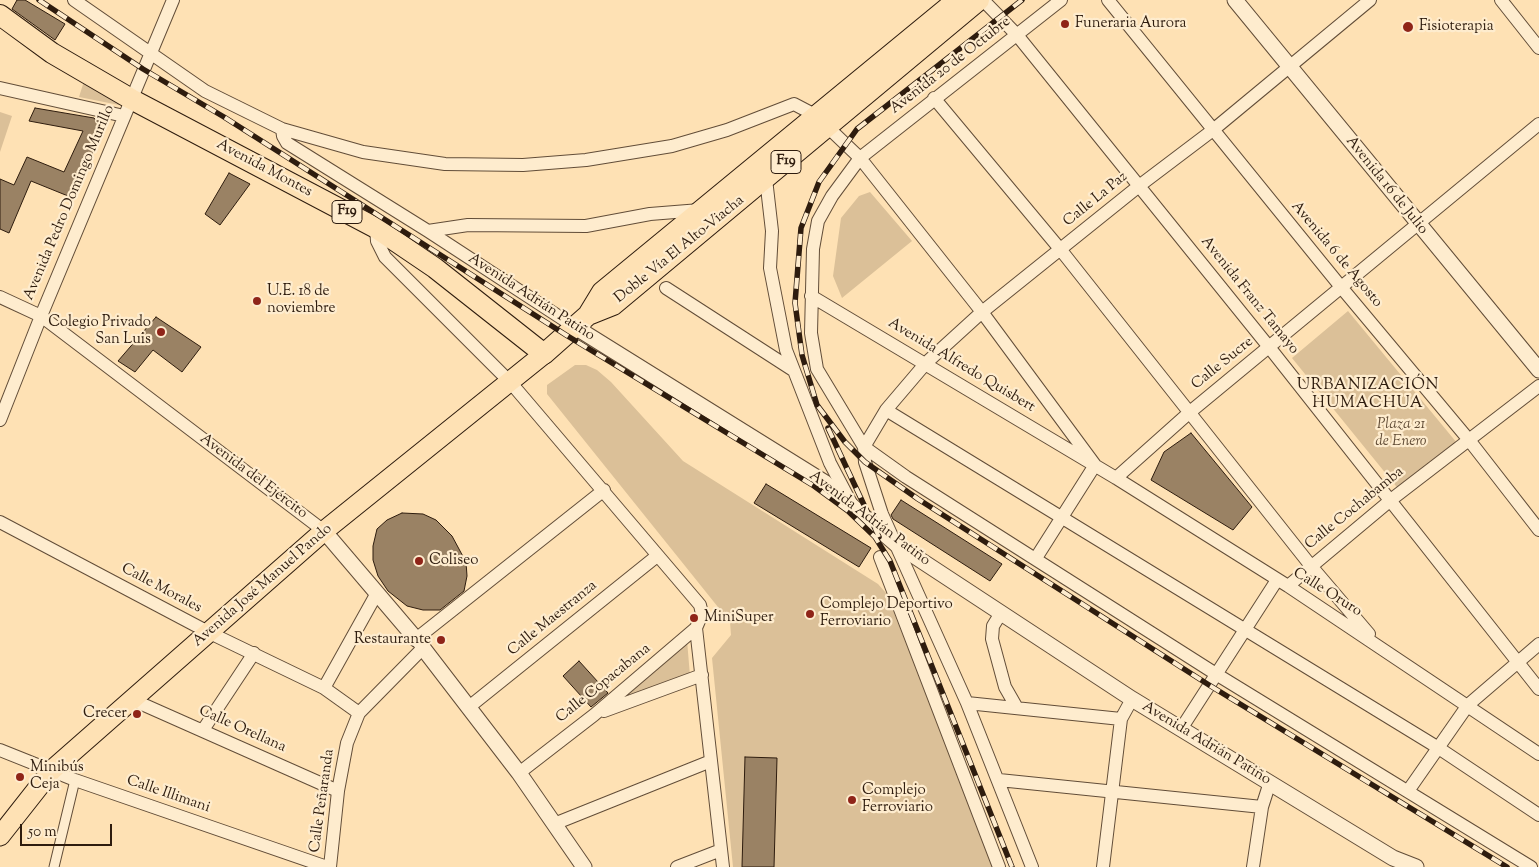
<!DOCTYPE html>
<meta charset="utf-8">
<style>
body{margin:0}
#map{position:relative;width:1539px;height:867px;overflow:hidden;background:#fee1b4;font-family:"Sorts Mill Goudy",serif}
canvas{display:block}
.scale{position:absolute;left:20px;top:824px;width:92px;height:22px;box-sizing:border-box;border:2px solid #2e1c0e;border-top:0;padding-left:6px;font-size:15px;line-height:18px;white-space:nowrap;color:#2e1c0e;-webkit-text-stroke:4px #feecce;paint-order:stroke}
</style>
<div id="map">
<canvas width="1539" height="867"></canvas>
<div class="scale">50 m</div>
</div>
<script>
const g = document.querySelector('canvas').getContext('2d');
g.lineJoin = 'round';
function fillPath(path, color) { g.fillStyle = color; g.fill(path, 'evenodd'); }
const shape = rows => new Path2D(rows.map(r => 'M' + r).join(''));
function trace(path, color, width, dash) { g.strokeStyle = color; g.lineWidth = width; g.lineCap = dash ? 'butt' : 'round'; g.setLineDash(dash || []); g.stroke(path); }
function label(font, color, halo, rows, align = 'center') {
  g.font = font + ' "Sorts Mill Goudy",serif'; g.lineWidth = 4.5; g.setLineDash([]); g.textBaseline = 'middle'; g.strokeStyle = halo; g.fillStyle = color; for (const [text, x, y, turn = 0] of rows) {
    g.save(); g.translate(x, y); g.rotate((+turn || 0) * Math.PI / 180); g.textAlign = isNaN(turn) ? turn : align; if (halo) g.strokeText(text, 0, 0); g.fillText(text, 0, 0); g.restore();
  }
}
const green = shape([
 [85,78,120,100,119,105,79,97],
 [0,112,12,116,0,152],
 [870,192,912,241,842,298,833,276,841,218,859,196],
 [1348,311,1457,443,1400,491,1292,358],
 [575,365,586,365,597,370,611,382,683,461,878,584,886,593,996,867,733,867,712,658,731,635,730,622,547,394,547,385],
 [687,640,690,676,612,706]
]);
const building = shape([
 [17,0,25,0,65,24,55,40,12,9,17,0],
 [35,108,94,118,100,125,101,134,73,198,31,181,9,233,0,229,0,179,14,185,27,157,64,172,83,131,29,121,35,108],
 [229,173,250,184,220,225,205,214,229,173],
 [156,317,201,347,182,372,153,350,135,372,118,361,156,317],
 [1191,433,1252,507,1233,530,1151,480,1164,452,1191,433],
 [766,484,871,548,859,567,754,503,766,484],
 [901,500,1002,564,990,581,893,519,891,515,901,500],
 [402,513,423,514,436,520,452,536,466,562,467,576,464,591,440,610,423,610,407,606,388,591,378,576,373,560,373,546,377,529,387,520,402,513],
 [579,661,608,693,591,707,563,676,579,661],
 [745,757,777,758,774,867,742,867,745,757]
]);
const pedestrian = shape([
 [54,867,75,780]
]);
const minor = shape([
 [74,0,205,91,282,129,363,152,445,164,523,165,586,160,672,146,727,130,794,104,815,115,860,158,982,312,1095,465],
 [983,0,1017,35,1269,347,1539,689],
 [1061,0,860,158,832,196,818,221,813,249,811,333,817,369,864,447,906,477,1216,674,1531,867],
 [1108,0,1341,287,1469,440,1539,530],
 [1501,0,1539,48],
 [0,88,124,116],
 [934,98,1060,249,1311,566,1369,634],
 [282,129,283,136,287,143,428,231,575,327],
 [766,179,772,231,770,268,786,350,830,463,851,503],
 [376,228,377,241,385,257,511,383,700,605,702,614,696,628,594,715,519,773],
 [428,231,468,225,586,226,650,214,700,210],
 [666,288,793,370],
 [811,296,1116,478,1288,586,1539,754],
 [0,297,41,316,324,531],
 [886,410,1437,747,1539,815],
 [0,420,41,316,173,0],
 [1116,478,1190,412,1539,124],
 [0,522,210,633,324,688,359,713],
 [880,557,999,867],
 [1036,558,1095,465],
 [1288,586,1392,499,1539,386],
 [1001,613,993,626,992,639,1005,687,1017,708],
 [696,628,723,867],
 [324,688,377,593],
 [133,700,338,791],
 [967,703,1121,719],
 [469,707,657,556],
 [604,711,702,675],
 [1181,729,1277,580],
 [203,730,254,653],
 [0,750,75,780,327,867],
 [999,780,1262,807],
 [1408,791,1468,705,1539,644],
 [554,824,711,761],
 [330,867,338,791,347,743,359,713,423,648,416,639,604,490],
 [677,867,721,850],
 [1032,867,967,703,882,514,865,462,864,447,886,410,926,363,982,312,1139,186,1213,130,1370,0],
 [1103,867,1121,719,1132,699],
 [1253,867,1262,807,1270,782]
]);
const tertiary = shape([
 [1235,0,1539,370],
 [575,327,824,482,896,544,1132,699,1393,858,1416,867],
 [324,531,416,639],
 [423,648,519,773,584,867]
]);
const primary = shape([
 [0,836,52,770,324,531,544,354]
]);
const trunk = shape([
 [0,15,52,53,131,99,376,228,435,268,544,354,588,315,602,292,957,0],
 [588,315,613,305,979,0]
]);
const rail = shape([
 [39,0,143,69,224,117,566,335,814,486,848,511,875,537,890,561,1012,867],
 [1022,0,857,129,819,182,801,228,795,303,802,355,817,405,845,442,865,462,918,499,1209,685,1507,867],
 [828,428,879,537]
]);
const markers = [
 [1065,24,5,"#8f2418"],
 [1408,27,6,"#8f2418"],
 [257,301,5,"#8f2418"],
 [161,332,5,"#8f2418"],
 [419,561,5,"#8f2418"],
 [810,614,5,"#8f2418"],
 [694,618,5,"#8f2418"],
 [441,640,5,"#8f2418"],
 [137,714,5,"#8f2418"],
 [20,777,5,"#8f2418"],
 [852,800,5,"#8f2418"]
];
const shields = [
 [786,162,30],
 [347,212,30]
];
const shieldNames = [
 ["F19",786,162],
 ["F19",347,212]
];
const poiNames = [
 ["Funeraria Aurora",1075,24],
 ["Fisioterapia",1419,27],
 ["U.E. 18 de",267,292],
 ["noviembre",267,309],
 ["Colegio Privado",151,323,"right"],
 ["San Luis",151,340,"right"],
 ["Coliseo",429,561],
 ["Complejo Deportivo",820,605],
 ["Ferroviario",820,622],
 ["MiniSuper",704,618],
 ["Restaurante",431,640,"right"],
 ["Crecer",127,714,"right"],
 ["Minibús",30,768],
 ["Ceja",30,785],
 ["Complejo",862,791],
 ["Ferroviario",862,808]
];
const streetNames = [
 ["Avenida 20 de Octubre",951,66,-38],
 ["Avenida Montes",264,169,28],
 ["Avenida 16 de Julio",1386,186,51],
 ["Calle La Paz",1096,200,-39],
 ["Avenida Pedro Domingo Murillo",70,203,-67],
 ["Doble Vía El Alto-Viacha",680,250,-39],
 ["Avenida 6 de Agosto",1336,255,50],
 ["Avenida Franz Tamayo",1249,296,51],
 ["Avenida Adrián Patiño",531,298,33],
 ["Calle Sucre",1223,364,-39],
 ["Avenida Alfredo Quisbert",961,366,31],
 ["Avenida del Ejército",253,477,37],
 ["Calle Cochabamba",1355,509,-39],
 ["Avenida Adrián Patiño",869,519,37],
 ["Avenida José Manuel Pando",263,586,-41],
 ["Calle Morales",161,589,28],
 ["Calle Oruro",1327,593,32],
 ["Calle Maestranza",553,619,-39],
 ["Calle Copacabana",604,684,-39],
 ["Calle Orellana",242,730,24],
 ["Avenida Adrián Patiño",1206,744,31],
 ["Calle Illimani",168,795,19],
 ["Calle Peñaranda",323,801,-82]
];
const parkNames = [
 ["Plaza 21",1401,425],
 ["de Enero",1401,442]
];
const neighbourhoodNames = [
 ["URBANIZACIÓN",1368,386],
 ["HUMACHUA",1368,404]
];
fillPath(green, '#dbc098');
fillPath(building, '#9a8264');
trace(building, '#2e1c0e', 1);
trace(pedestrian, '#624d38', 11);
trace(minor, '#624d38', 14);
trace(tertiary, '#624d38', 17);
trace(primary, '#2e1c0e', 21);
trace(trunk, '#2e1c0e', 22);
trace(pedestrian, '#feecce', 9);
trace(minor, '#feecce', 12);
trace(tertiary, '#feecce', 15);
trace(primary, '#fee1b4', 19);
trace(trunk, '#fee1b4', 20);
trace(rail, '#2e1c0e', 5.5);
trace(rail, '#feecce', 4, [11]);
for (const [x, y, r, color] of markers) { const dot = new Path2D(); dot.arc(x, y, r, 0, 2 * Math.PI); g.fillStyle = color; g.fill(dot); trace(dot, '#feecce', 2); }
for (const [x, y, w] of shields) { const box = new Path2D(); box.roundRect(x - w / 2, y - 11.5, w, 23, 4); g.fillStyle = '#feecce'; g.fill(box); trace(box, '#2e1c0e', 1); }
label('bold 14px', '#2e1c0e', null, shieldNames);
label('15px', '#2e1c0e', '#feecce', poiNames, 'left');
label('15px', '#2e1c0e', '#feecce', streetNames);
label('italic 15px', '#624d37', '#feecce', parkNames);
g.letterSpacing = '1px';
label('16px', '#2e1c0e', '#feecce', neighbourhoodNames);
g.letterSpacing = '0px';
</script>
